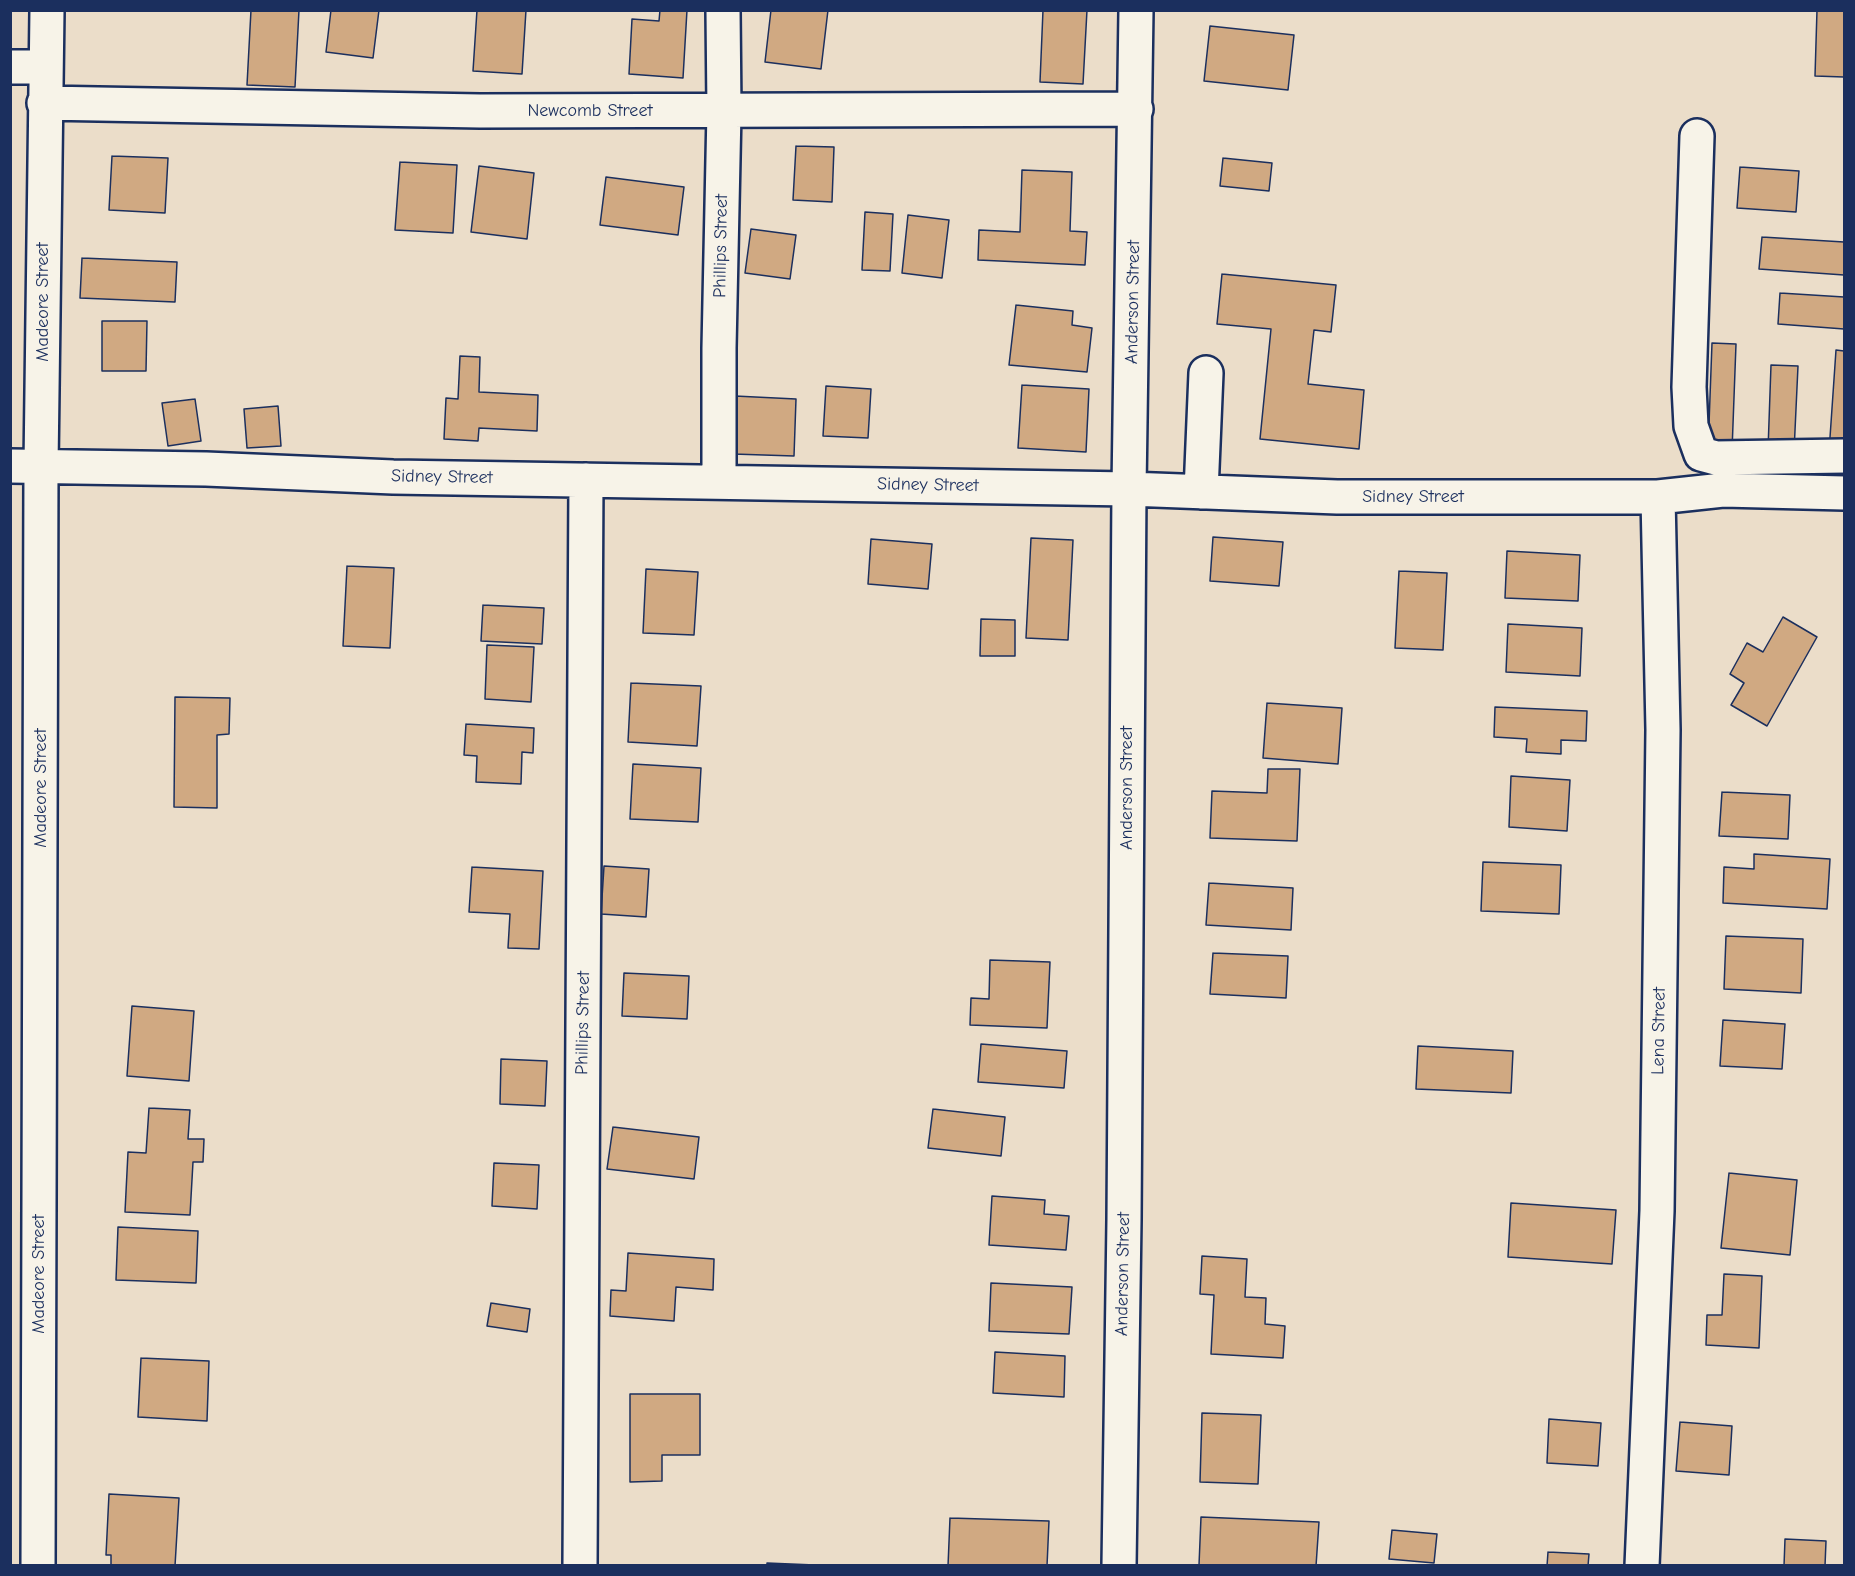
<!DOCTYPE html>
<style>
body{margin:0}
#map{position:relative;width:1855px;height:1576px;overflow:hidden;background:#ebddc9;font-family:"Comic Neue",sans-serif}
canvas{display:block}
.frame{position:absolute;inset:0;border:12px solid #1b2f5e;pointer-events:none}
</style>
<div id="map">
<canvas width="1855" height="1576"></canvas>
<div class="frame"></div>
</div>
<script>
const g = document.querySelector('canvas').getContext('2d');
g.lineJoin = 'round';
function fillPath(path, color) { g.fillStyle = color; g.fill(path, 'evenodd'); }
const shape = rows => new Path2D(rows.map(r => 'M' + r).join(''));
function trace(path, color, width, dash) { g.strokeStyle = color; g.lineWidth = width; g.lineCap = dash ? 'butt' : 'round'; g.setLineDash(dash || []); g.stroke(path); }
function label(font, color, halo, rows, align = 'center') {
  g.font = font + ' "Comic Neue",sans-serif'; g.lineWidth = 5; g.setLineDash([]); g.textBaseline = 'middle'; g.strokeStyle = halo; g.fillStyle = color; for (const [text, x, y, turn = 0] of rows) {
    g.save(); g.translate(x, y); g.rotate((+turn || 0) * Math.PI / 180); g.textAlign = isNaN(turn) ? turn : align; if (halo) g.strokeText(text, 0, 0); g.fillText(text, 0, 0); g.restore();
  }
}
const building = shape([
 [251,10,299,10,295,87,247,85,251,10],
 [331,10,379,10,373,58,326,52,331,10],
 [477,10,526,10,522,74,473,71,477,10],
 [660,10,687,10,683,78,629,74,632,19,659,21,660,10],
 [771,10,828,10,821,69,765,62,771,10],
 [1043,10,1087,10,1083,84,1040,82,1043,10],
 [1817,10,1844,10,1844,77,1815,76,1817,10],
 [1210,26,1294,35,1288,90,1204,81,1210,26],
 [796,146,834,147,832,202,793,200,796,146],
 [112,156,168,158,165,213,109,210,112,156],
 [1223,158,1272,163,1269,191,1220,186,1223,158],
 [400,162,457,165,453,233,395,230,400,162],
 [479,166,534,173,527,239,471,232,479,166],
 [1740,167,1799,171,1796,212,1737,208,1740,167],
 [1022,170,1072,172,1070,231,1087,232,1085,265,978,260,979,230,1020,232,1022,170],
 [606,177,684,187,678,235,600,225,606,177],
 [865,212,893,214,890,271,862,270,865,212],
 [908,215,949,220,942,278,902,273,908,215],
 [751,229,796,235,790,279,745,273,751,229],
 [1762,237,1844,242,1844,275,1759,269,1762,237],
 [82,258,177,262,175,302,80,298,82,258],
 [1222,274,1336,285,1331,332,1314,330,1308,384,1364,390,1359,449,1260,439,1271,329,1217,324,1222,274],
 [1780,293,1844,297,1844,329,1778,324,1780,293],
 [1016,305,1073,311,1072,325,1092,328,1087,372,1009,365,1016,305],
 [102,321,147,321,146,371,102,371,102,321],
 [1712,343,1736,344,1732,451,1708,451,1712,343],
 [1836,350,1844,351,1844,453,1829,452,1836,350],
 [460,356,480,357,479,392,538,395,537,431,479,428,478,441,444,439,446,398,458,399,460,356],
 [1771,365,1798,366,1794,452,1768,450,1771,365],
 [1022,385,1089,389,1086,452,1018,448,1022,385],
 [826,386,871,389,868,438,823,436,826,386],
 [735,396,796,399,794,456,733,454,735,396],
 [195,399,201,441,168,446,162,403,195,399],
 [278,406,281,446,247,448,244,409,278,406],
 [1213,537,1283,542,1279,586,1210,581,1213,537],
 [1031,538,1073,540,1068,640,1026,638,1031,538],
 [871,539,932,544,928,589,868,584,871,539],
 [1507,551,1580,555,1578,601,1505,598,1507,551],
 [347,566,394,568,390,648,343,646,347,566],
 [646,569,698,572,694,635,643,633,646,569],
 [1399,571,1447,573,1443,650,1395,648,1399,571],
 [483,605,544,608,542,644,481,641,483,605],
 [1783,617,1817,637,1767,726,1731,705,1744,683,1730,674,1747,643,1763,652,1783,617],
 [981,619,1015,620,1015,656,980,656,981,619],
 [1508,624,1582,628,1580,676,1506,672,1508,624],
 [487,645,534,647,531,702,485,699,487,645],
 [631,683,701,686,697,746,628,742,631,683],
 [175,697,230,698,229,734,217,735,217,808,174,807,175,697],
 [1267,703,1342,708,1338,764,1263,758,1267,703],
 [1495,707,1587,711,1586,741,1561,740,1561,754,1526,752,1527,739,1494,737,1495,707],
 [466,724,534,728,533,753,522,752,521,784,476,782,477,756,464,755,466,724],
 [633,764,701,768,698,822,630,819,633,764],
 [1268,769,1300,769,1297,841,1210,838,1212,791,1267,793,1268,769],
 [1511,776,1570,780,1567,831,1509,827,1511,776],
 [1722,792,1790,795,1788,839,1719,836,1722,792],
 [1754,854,1830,859,1827,909,1723,903,1724,867,1754,869,1754,854],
 [1483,862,1561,865,1559,914,1481,911,1483,862],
 [604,866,649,869,646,917,601,914,604,866],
 [472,867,543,871,539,949,508,948,510,914,469,912,472,867],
 [1209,883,1293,888,1291,930,1206,925,1209,883],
 [1726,936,1803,939,1801,993,1724,989,1726,936],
 [1213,953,1288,956,1286,998,1210,994,1213,953],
 [990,960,1050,962,1047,1028,970,1025,971,998,989,999,990,960],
 [624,973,689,976,687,1019,622,1016,624,973],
 [132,1006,194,1011,189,1081,127,1076,132,1006],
 [1723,1020,1785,1024,1782,1069,1720,1066,1723,1020],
 [981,1044,1067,1051,1064,1088,978,1082,981,1044],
 [1418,1046,1513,1051,1511,1093,1416,1089,1418,1046],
 [501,1059,547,1061,545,1106,500,1104,501,1059],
 [149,1108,190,1110,188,1139,204,1139,203,1162,193,1162,190,1215,125,1212,128,1152,146,1153,149,1108],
 [933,1109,1005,1117,1001,1156,928,1148,933,1109],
 [613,1127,699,1137,694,1179,607,1169,613,1127],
 [494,1163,539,1165,537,1209,492,1206,494,1163],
 [1729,1173,1797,1180,1790,1255,1721,1248,1729,1173],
 [992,1196,1045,1200,1044,1214,1069,1216,1066,1250,989,1245,992,1196],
 [1511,1203,1616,1210,1612,1264,1508,1257,1511,1203],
 [118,1227,198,1231,196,1283,116,1280,118,1227],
 [628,1253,714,1259,713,1290,676,1287,674,1321,610,1316,611,1290,626,1291,628,1253],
 [1202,1256,1247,1259,1245,1297,1266,1298,1265,1324,1285,1326,1283,1358,1211,1354,1214,1295,1200,1294,1202,1256],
 [1724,1274,1762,1276,1759,1348,1706,1345,1707,1315,1722,1315,1724,1274],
 [991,1283,1072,1287,1069,1334,989,1331,991,1283],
 [491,1303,530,1309,527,1332,487,1326,491,1303],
 [995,1352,1065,1356,1064,1397,993,1393,995,1352],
 [141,1358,209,1361,207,1421,138,1417,141,1358],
 [630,1394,700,1394,700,1455,662,1455,662,1481,630,1482,630,1394],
 [1202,1413,1261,1415,1258,1484,1200,1482,1202,1413],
 [1549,1419,1601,1423,1598,1466,1547,1463,1549,1419],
 [1680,1422,1732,1426,1729,1475,1676,1471,1680,1422],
 [109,1494,179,1498,175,1566,111,1566,111,1555,106,1555,109,1494],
 [1201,1517,1319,1522,1316,1566,1199,1565,1201,1517],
 [950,1518,1049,1521,1047,1566,948,1566,950,1518],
 [1392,1530,1437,1534,1434,1563,1389,1559,1392,1530],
 [1785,1539,1826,1541,1825,1566,1784,1566,1785,1539],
 [1548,1552,1589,1554,1588,1566,1547,1566,1548,1552],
 [767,1563,815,1565,815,1566,767,1566,767,1563]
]);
const minor = shape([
 [10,67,45,67],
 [44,103,480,111,1136,109],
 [1697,136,1689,387,1691,426,1701,454,1716,458,1844,456],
 [10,466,206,469,393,477,1129,489,1337,497,1658,497,1723,490,1844,493],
 [719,482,719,348,724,111,723,10],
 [1201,492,1206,373],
 [38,1566,41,466,47,10],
 [580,1566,586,480],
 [1119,1566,1124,1220,1129,489,1136,10],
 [1642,1566,1657,1211,1663,730,1658,497]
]);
const streetNames = [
 ["Newcomb Street",590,111],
 ["Phillips Street",721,246,-89],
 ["Madeore Street",43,302,-90],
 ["Anderson Street",1133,302,-89],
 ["Sidney Street",442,477,1],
 ["Sidney Street",928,485,1],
 ["Sidney Street",1413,497],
 ["Madeore Street",41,788,-90],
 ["Anderson Street",1127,788,-90],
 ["Phillips Street",583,1023,-89],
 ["Lena Street",1659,1031,-89],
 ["Madeore Street",39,1274,-90],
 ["Anderson Street",1123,1274,-89]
];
fillPath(building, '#d0a982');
trace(building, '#1b2f5e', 1.5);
trace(minor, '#1b2f5e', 38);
trace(minor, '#f7f3e8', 33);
label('18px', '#1b2f5e', '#f7f3e8', streetNames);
</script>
